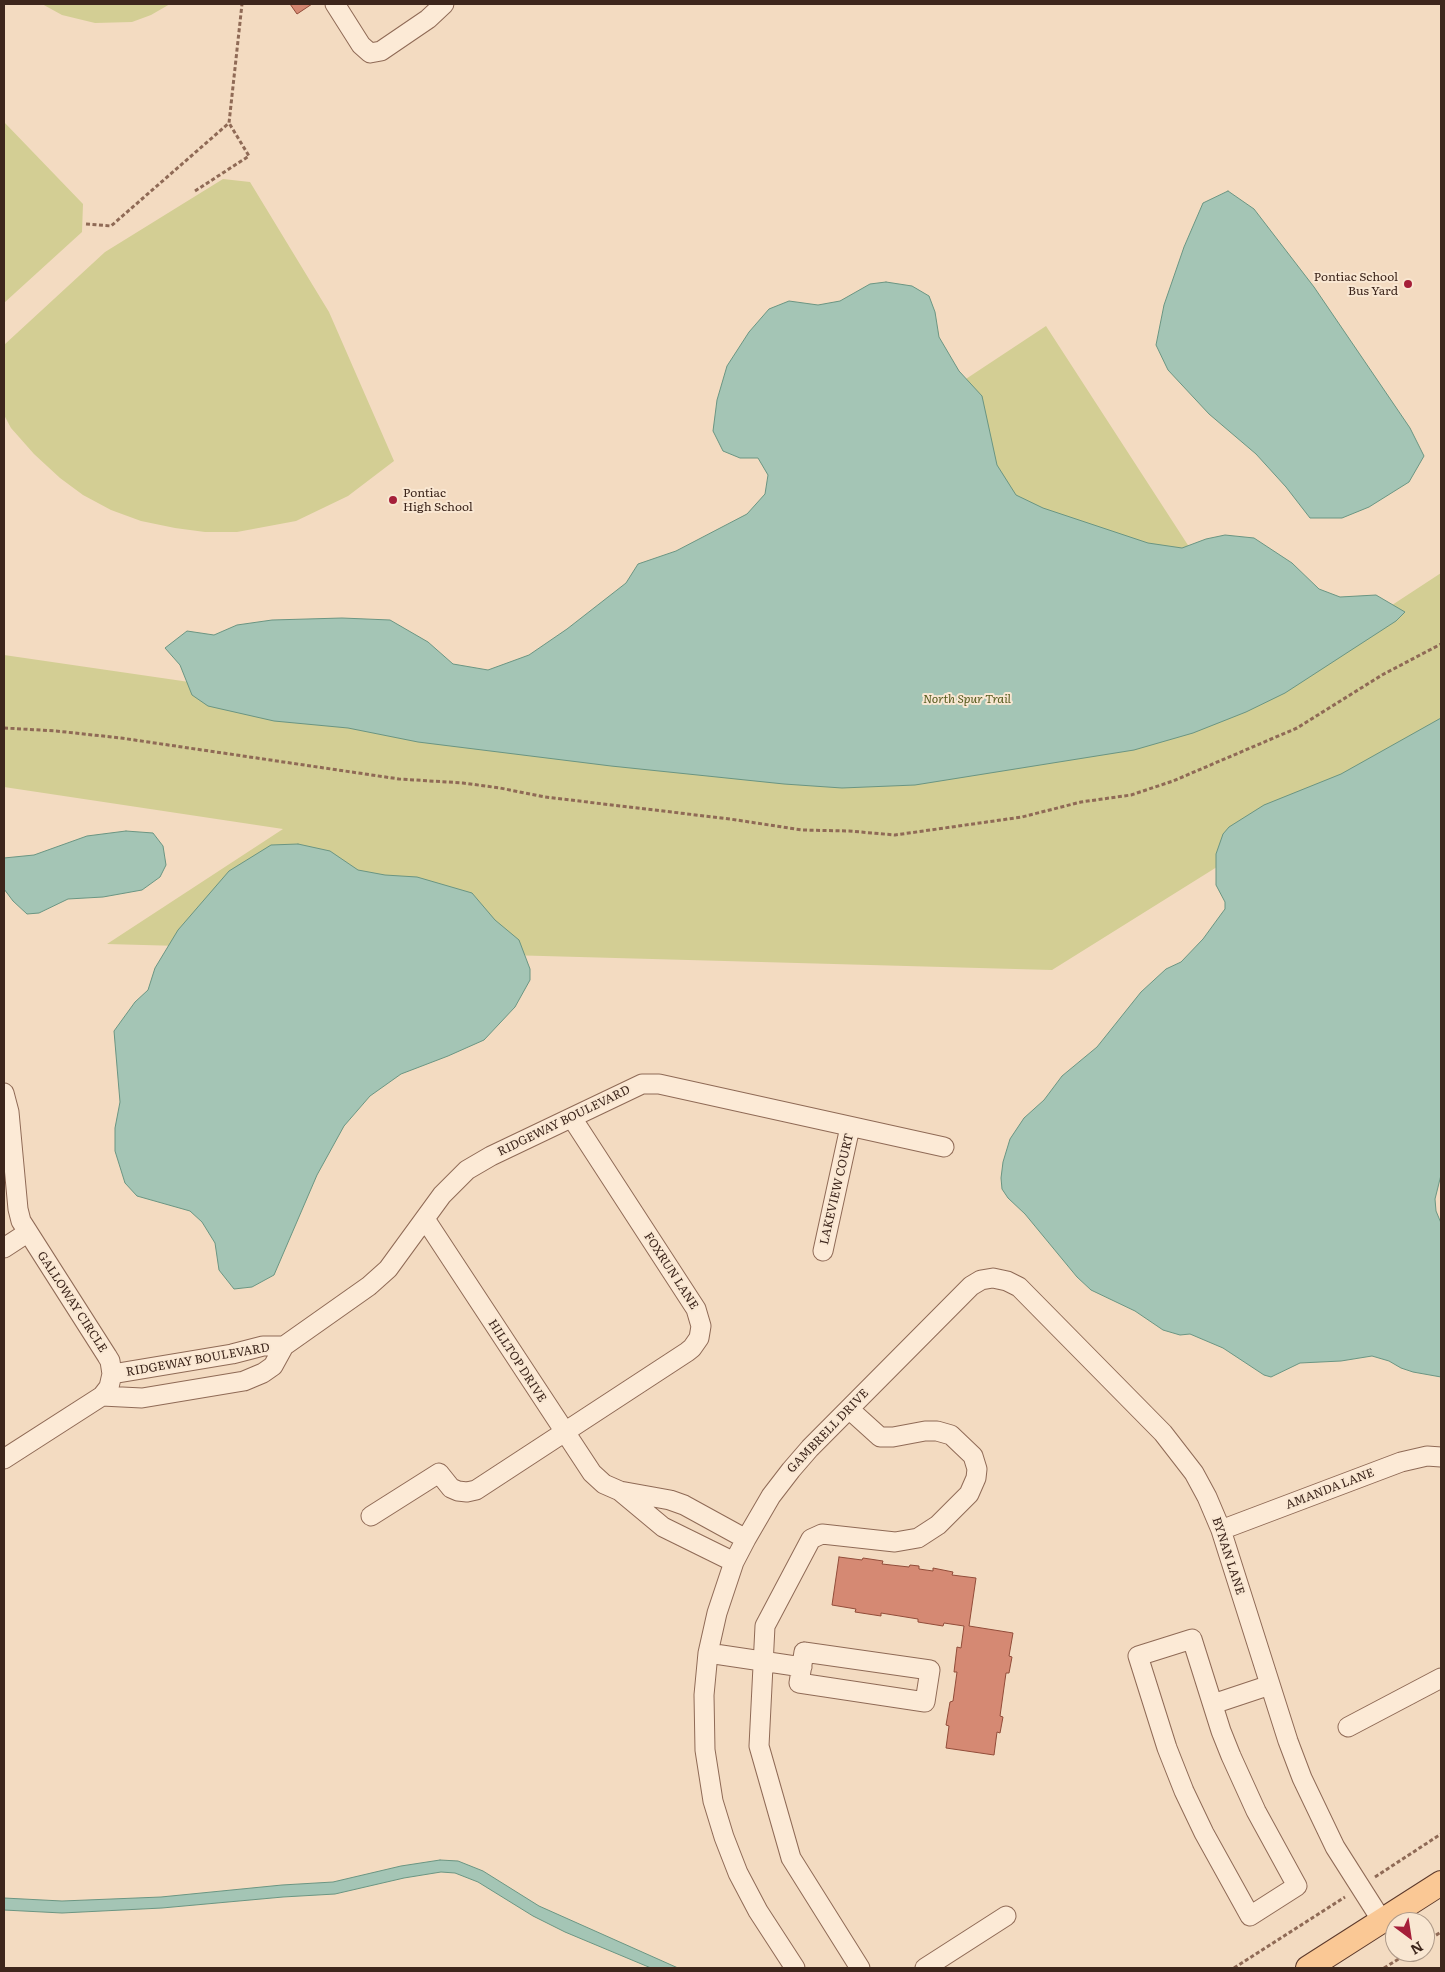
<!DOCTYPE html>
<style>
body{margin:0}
#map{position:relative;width:1445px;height:1972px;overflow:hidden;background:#f3dbc1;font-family:Literata,serif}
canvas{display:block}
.frame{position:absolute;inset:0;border:5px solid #3d261c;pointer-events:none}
.north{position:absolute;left:1385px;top:1912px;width:50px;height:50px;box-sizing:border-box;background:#f9e7d2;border:1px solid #ae9a89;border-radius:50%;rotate:149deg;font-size:14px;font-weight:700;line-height:20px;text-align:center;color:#3d261c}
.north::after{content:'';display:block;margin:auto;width:18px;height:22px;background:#a51f39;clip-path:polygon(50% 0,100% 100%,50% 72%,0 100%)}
</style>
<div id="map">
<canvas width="1445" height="1972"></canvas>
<div class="frame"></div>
<div class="north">N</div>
</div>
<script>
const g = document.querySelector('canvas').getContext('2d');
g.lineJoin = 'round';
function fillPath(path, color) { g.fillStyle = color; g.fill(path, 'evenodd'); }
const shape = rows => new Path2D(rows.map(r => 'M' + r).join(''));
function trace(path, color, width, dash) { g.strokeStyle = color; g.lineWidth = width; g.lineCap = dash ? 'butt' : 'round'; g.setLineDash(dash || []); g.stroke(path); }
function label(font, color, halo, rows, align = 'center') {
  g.font = font + ' Literata,serif'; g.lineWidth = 4; g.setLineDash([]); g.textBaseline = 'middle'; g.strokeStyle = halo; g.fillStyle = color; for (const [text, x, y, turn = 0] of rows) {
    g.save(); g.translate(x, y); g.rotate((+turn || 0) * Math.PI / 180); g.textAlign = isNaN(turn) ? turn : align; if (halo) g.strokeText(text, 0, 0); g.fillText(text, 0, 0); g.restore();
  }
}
const green = shape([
 [42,4,170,4,151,15,132,22,95,23,62,15],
 [4,122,83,204,82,232,4,303],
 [223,179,250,182,329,312,394,461,348,496,296,521,237,532,205,532,175,528,141,521,111,510,83,495,60,478,34,454,11,428,4,415,4,345,105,252],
 [1046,326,1276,681,1441,573,1441,753,1345,787,1052,970,107,944,283,829,4,787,4,655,450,720]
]);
const water = shape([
 [1228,191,1254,209,1314,287,1410,428,1424,456,1409,482,1369,507,1342,518,1310,518,1286,487,1256,454,1209,414,1168,370,1156,345,1164,305,1184,247,1203,203,1228,191],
 [886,282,912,286,929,296,935,312,939,337,959,371,982,396,997,465,1016,495,1043,508,1148,543,1182,548,1206,539,1225,535,1254,538,1292,563,1319,589,1340,597,1376,595,1405,612,1396,621,1285,693,1246,712,1193,733,1134,750,915,785,842,788,784,784,611,766,418,742,348,728,274,721,208,706,192,695,180,665,165,648,187,631,214,635,237,625,272,620,342,618,390,620,428,642,453,664,488,670,529,655,567,629,626,583,638,564,676,551,747,514,765,494,768,475,758,458,740,458,723,451,713,431,717,400,727,366,749,332,769,309,789,301,818,305,840,301,870,284,886,282],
 [1441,718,1441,1175,1435,1199,1436,1211,1441,1223,1441,1377,1413,1372,1401,1368,1389,1361,1372,1356,1341,1361,1300,1363,1271,1377,1264,1375,1223,1348,1190,1334,1180,1335,1163,1330,1135,1311,1091,1290,1077,1277,1025,1214,1008,1198,1002,1189,1001,1178,1003,1162,1010,1139,1024,1118,1044,1100,1062,1076,1097,1047,1141,992,1166,969,1181,962,1203,939,1222,913,1225,909,1225,902,1216,885,1216,854,1223,834,1229,827,1264,805,1341,774,1441,718],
 [126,831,153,833,163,846,166,865,160,877,142,890,103,897,68,899,39,913,27,914,13,901,4,889,4,858,34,855,87,836,126,831],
 [298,844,330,851,358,870,385,875,417,877,472,893,495,920,519,940,530,969,530,980,515,1007,484,1040,448,1056,401,1074,370,1096,344,1126,317,1175,274,1275,252,1287,234,1289,219,1270,215,1243,202,1222,190,1211,137,1196,125,1183,115,1151,115,1128,120,1102,114,1031,135,1002,148,990,155,968,178,930,229,871,271,845,298,844],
 [440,1860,458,1861,483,1871,539,1906,678,1968,651,1968,565,1932,533,1916,478,1882,455,1873,441,1872,404,1878,335,1894,283,1897,162,1908,62,1913,4,1910,4,1898,62,1901,161,1897,282,1885,333,1882,401,1866,440,1860]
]);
const building = shape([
 [290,4,312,4,297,14,290,4],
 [839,1557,862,1560,863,1558,883,1561,882,1564,909,1567,910,1565,919,1566,919,1569,933,1571,933,1568,953,1572,952,1575,976,1578,969,1626,1013,1633,1009,1656,1012,1657,1009,1673,1006,1673,1000,1716,1003,1717,1000,1733,997,1732,994,1755,946,1748,949,1726,946,1725,950,1702,953,1701,957,1672,954,1672,957,1647,961,1648,964,1626,944,1623,943,1626,918,1622,918,1619,881,1613,881,1616,855,1612,856,1609,832,1605,839,1557]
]);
const path = shape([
 [195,191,249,156,229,123],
 [86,224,111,226,229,123,242,4],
 [4,728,56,731,121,738,399,779,463,783,500,788,545,797,730,819,802,830,849,831,895,835,1022,817,1081,802,1131,795,1173,781,1297,728,1382,675,1441,644],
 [1375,1877,1441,1834],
 [1425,1942,1441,1932],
 [1234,1968,1345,1897],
 [1384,1968,1410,1952]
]);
const minor = shape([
 [335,4,361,45,370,53,381,51,428,19,444,4],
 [4,1093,9,1112,18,1209,21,1221,107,1356,110,1361,112,1374,109,1387,102,1396,4,1459],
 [425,1219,592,1473,604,1484,620,1491,670,1500,684,1505,746,1539],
 [4,1248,27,1233],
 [823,1251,850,1127],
 [112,1374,232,1354,263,1346,284,1346],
 [102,1396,142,1398,244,1381,263,1373,273,1366,284,1346,369,1286,388,1269,442,1195,467,1170,491,1156,642,1084,659,1084,944,1147],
 [849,1409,880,1437,893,1437,925,1431,937,1431,951,1435,973,1456,977,1469,976,1478,969,1494,938,1525,918,1538,895,1542,822,1534,811,1539,765,1626,759,1746,791,1858,860,1968],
 [621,1492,663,1527,734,1562],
 [371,1516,439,1473,451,1488,458,1491,467,1492,476,1490,687,1352,692,1348,699,1338,701,1326,696,1309,572,1118],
 [1221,1530,1401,1462,1427,1456,1441,1457],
 [1192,1639,1221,1731,1231,1756,1256,1811,1297,1886,1250,1916,1204,1833,1184,1791,1167,1748,1138,1656,1192,1639],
 [804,1652,930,1670,925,1702,799,1683,804,1652],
 [708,1653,802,1667],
 [1213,1704,1270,1685],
 [1348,1727,1441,1678],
 [795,1968,758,1911,738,1873,724,1837,713,1801,705,1750,704,1695,708,1653,717,1613,734,1562,746,1539,771,1496,791,1470,810,1448,971,1286,981,1280,993,1278,1007,1281,1019,1287,1163,1433,1194,1473,1207,1497,1221,1530,1288,1741,1302,1778,1335,1847,1382,1921],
 [925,1968,1006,1916]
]);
const major = shape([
 [1308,1968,1441,1883]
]);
const markers = [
 [1408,284,5,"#a51f39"],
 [393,500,5,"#a51f39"]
];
const poiNames = [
 ["Pontiac School",1398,277],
 ["Bus Yard",1398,291],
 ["Pontiac",403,493,"left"],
 ["High School",403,507,"left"]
];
const parkNames = [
 ["North Spur Trail",967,699]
];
const streetNames = [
 ["RIDGEWAY BOULEVARD",564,1121,-26],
 ["LAKEVIEW COURT",837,1189,-77],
 ["FOXRUN LANE",671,1271,57],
 ["GALLOWAY CIRCLE",72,1302,57],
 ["RIDGEWAY BOULEVARD",198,1360,-10],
 ["HILLTOP DRIVE",517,1361,57],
 ["GAMBRELL DRIVE",828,1431,-46],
 ["AMANDA LANE",1330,1489,-21],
 ["BYNAN LANE",1228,1556,72]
];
fillPath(green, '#d3ce94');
fillPath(water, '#a4c5b5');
trace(water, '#6a9582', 1);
fillPath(building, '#d58973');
trace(building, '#914c39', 1);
trace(minor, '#8f6a56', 21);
trace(major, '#5c392b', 26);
trace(path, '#8f6a56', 3, [4, 2.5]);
trace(minor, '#fcead6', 19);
trace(major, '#fac895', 24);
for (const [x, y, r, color] of markers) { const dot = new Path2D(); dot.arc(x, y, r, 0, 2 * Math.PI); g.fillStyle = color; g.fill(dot); trace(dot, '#f9e7d2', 2); }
label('12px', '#3d261c', '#f9e7d2', poiNames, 'right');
label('italic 12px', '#585c20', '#f9e7d2', parkNames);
label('12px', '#3d261c', '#f9e7d2', streetNames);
</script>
